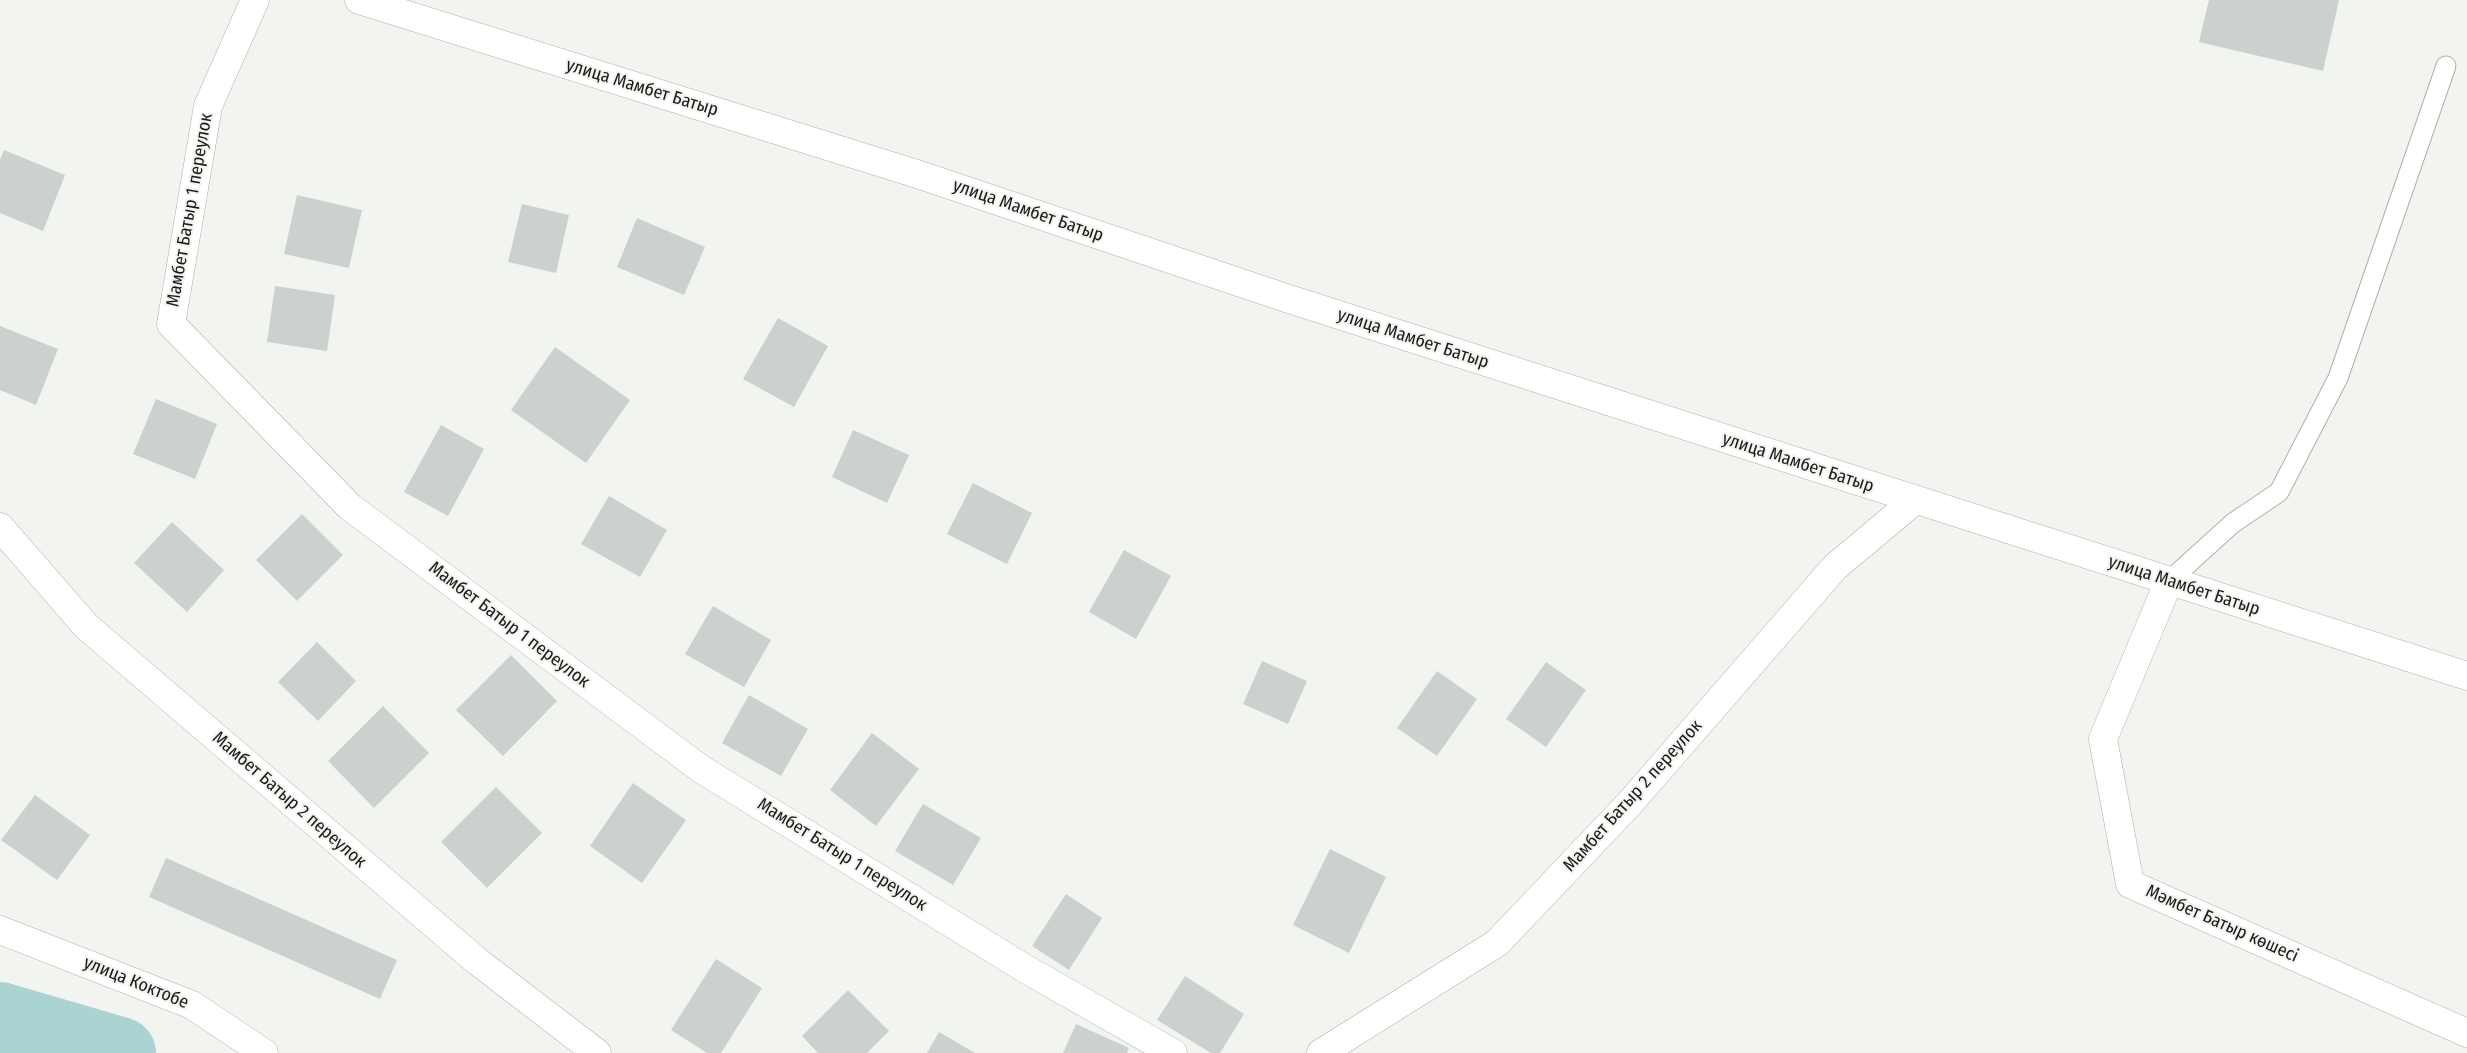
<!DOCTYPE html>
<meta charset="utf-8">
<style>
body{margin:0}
canvas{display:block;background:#f2f4ef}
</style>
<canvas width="2467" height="1053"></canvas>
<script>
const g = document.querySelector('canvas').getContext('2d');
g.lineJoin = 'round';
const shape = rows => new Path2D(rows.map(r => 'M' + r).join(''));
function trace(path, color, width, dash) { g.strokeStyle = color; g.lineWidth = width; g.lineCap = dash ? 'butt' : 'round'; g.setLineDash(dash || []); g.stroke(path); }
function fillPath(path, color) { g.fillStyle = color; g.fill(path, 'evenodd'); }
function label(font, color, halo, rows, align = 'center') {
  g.font = font + ' "Fira Sans Condensed",sans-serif'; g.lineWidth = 4; g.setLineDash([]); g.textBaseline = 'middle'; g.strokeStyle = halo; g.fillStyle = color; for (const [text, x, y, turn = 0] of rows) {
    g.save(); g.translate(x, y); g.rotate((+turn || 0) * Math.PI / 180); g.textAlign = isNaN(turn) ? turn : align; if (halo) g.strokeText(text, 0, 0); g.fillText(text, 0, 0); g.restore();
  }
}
const river = shape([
 [0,1018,120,1053]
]);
const building = shape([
 [2209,0,2339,0,2323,71,2199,42],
 [4,150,65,175,43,231,0,213,0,160],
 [297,195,362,210,349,268,284,254],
 [522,204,569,215,556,273,508,262],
 [637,218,705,247,684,295,617,267],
 [275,286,335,295,327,351,267,342],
 [778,318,828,346,794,407,743,379],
 [0,326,58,349,36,405,0,390],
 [555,347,630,400,586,463,511,410],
 [156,399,217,424,195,479,133,454],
 [441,425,484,449,448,516,404,492],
 [853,430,909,455,887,503,832,477],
 [973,483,1032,513,1007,564,947,534],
 [609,496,667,530,640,577,581,544],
 [302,514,343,555,297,601,256,560],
 [172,522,224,570,187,612,134,563],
 [1124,550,1171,576,1136,639,1089,612],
 [713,606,771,640,744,687,685,654],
 [317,642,356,681,318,721,278,682],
 [511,655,557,701,503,756,456,710],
 [1262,661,1307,681,1288,724,1243,704],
 [1546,662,1586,690,1546,747,1506,719],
 [1437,671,1477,699,1437,756,1397,728],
 [749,695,808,729,781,776,722,743],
 [383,706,429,753,374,808,328,761],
 [872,733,919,769,876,826,830,790],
 [633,783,686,820,642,883,590,846],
 [496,787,542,833,487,888,441,842],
 [35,795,90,835,57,880,1,840],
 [923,804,981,838,953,885,895,851],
 [1330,849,1386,877,1349,953,1293,925],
 [166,858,397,960,380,999,149,897],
 [1066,894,1102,918,1069,970,1032,946],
 [716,959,762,988,721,1053,707,1053,671,1030],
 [1185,976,1244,1014,1220,1053,1211,1053,1157,1020],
 [848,990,889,1031,867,1053,818,1053,802,1036],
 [1076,1024,1129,1048,1127,1053,1063,1053],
 [939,1032,975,1053,927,1053]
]);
const lane = shape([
 [2169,581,2233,523,2279,492,2338,378,2446,66]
]);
const street = shape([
 [255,0,208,106,171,324,350,507,701,769,1024,968,1173,1053],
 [0,527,86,626,477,961,597,1053],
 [2169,581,2103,739,2130,884,2467,1033],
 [0,930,192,1005,264,1053],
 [1321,1053,1497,943,1630,803,1835,567,1914,501]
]);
const secondary = shape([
 [359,0,917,174,1286,298,2467,676]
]);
const streetNames = [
 ["улица Мамбет Батыр",642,88,17],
 ["Мамбет Батыр 1 переулок",190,210,-80],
 ["улица Мамбет Батыр",1028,211,19],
 ["улица Мамбет Батыр",1413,339,18],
 ["улица Мамбет Батыр",1798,463,18],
 ["улица Мамбет Батыр",2184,586,18],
 ["Мамбет Батыр 1 переулок",509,625,37],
 ["Мамбет Батыр 2 переулок",1633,796,-48],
 ["Мамбет Батыр 2 переулок",289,800,41],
 ["Мамбет Батыр 1 переулок",842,855,32],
 ["Мәмбет Батыр көшесі",2222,924,24],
 ["улица Коктобе",136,983,22]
];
trace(river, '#aad3d2', 72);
fillPath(building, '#cbd1ce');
trace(lane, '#afb1ac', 21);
trace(street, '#afb1ac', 29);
trace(secondary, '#afb1ac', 29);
trace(lane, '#fff', 19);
trace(street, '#fff', 28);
trace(secondary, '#fff', 28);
label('18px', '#1a1b19', '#f2f4ef', streetNames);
</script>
